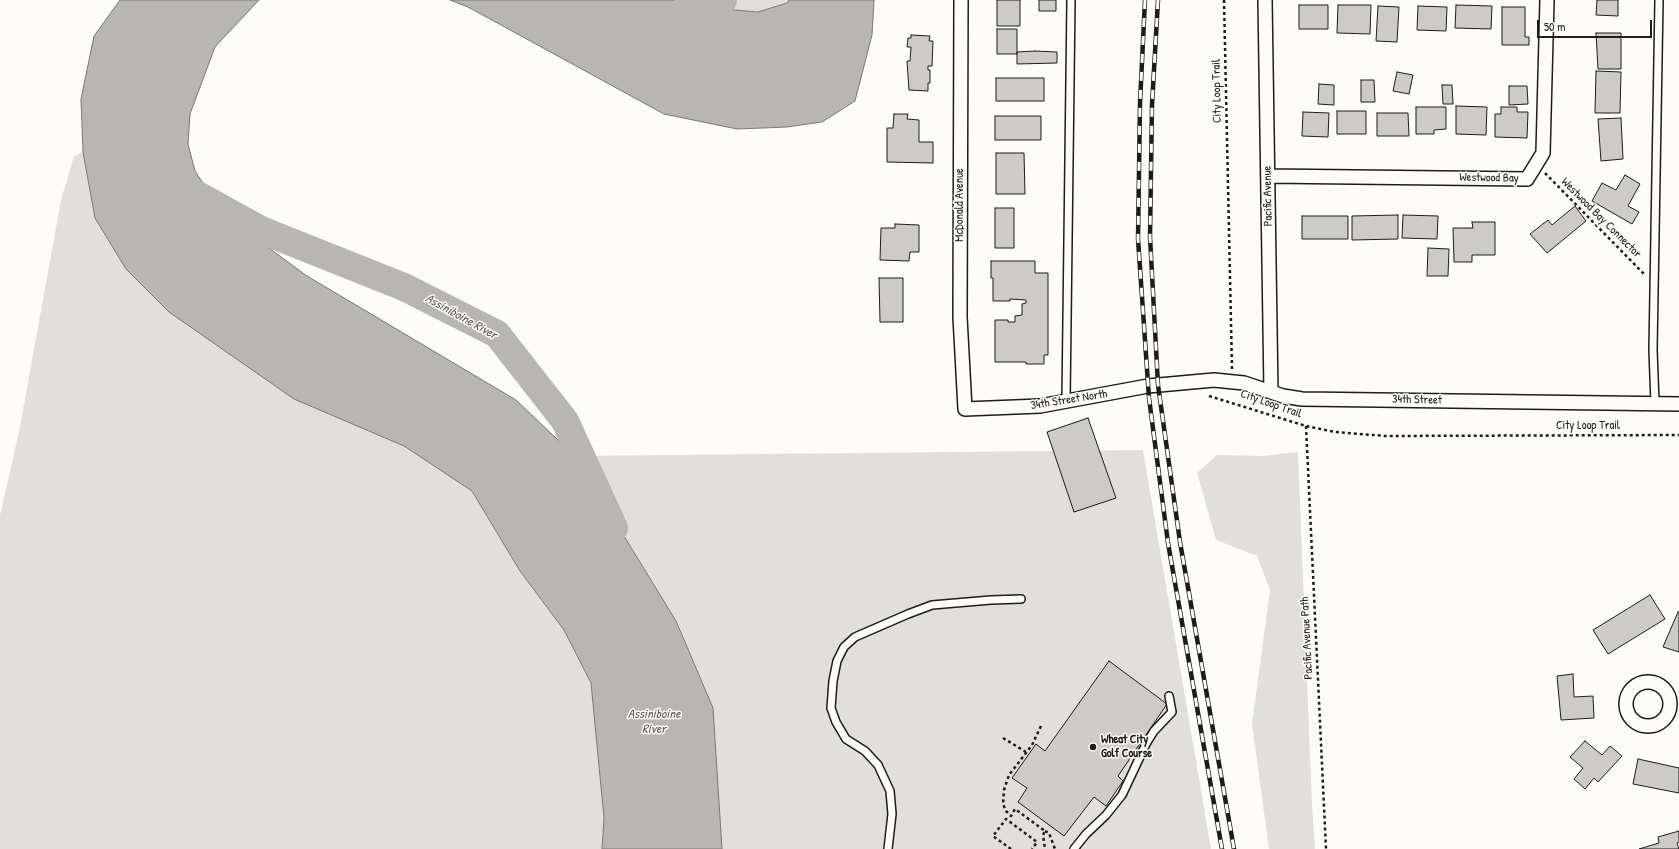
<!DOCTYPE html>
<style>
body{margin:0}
#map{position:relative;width:1679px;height:849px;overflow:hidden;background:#fdfcf7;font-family:"Patrick Hand",sans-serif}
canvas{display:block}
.scale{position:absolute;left:1537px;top:20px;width:115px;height:18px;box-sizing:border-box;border:2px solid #1c1c1c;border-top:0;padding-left:5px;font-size:12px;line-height:14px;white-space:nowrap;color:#1c1c1c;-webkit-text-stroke:3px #fdfcf7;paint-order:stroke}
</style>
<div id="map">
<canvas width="1679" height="849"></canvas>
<div class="scale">50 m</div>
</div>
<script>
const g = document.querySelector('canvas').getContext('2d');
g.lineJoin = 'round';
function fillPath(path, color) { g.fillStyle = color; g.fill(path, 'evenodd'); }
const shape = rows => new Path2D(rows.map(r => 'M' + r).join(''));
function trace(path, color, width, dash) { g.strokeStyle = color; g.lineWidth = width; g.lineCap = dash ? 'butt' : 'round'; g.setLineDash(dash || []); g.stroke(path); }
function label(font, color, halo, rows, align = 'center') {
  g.font = font + ' "Patrick Hand",sans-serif'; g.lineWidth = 3; g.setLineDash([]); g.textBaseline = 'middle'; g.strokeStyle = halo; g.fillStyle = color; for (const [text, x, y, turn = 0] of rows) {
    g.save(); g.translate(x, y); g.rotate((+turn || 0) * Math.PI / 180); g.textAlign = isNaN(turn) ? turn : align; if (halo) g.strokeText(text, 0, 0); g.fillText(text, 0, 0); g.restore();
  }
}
const green = shape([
 [684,0,789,0,787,3,758,12,699,7],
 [83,152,95,218,294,399,404,446,472,491,520,571,564,630,591,683,604,818,602,849,0,849,0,515,19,432,61,200,74,156],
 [1143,450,1211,849,722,849,713,708,676,621,575,456],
 [1298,452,1312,804,1315,849,1269,849,1252,724,1270,590,1257,556,1216,540,1197,473,1217,455,1263,456]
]);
const water = shape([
 [120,0,259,0,215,47,190,114,188,144,195,171,224,215,307,276,516,400,575,456,676,621,713,708,722,849,602,849,604,818,591,683,564,630,520,571,472,491,404,446,294,399,169,312,126,269,95,218,83,152,81,99,94,36,120,0],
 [450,0,684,0,699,7,758,12,787,3,789,0,874,0,872,35,855,101,822,122,787,127,737,129,664,114,468,7,450,0]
]);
const river = shape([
 [688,0,708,3,723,0],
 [185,188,261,230,404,287,497,334,565,421,614,528]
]);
const building = shape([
 [997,0,1020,0,1020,26,997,26,997,0],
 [1039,0,1056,0,1056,11,1039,11,1039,0],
 [1597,0,1618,0,1618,16,1596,15,1597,0],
 [1299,5,1328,5,1328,29,1299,29,1299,5],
 [1338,5,1371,5,1370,34,1337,33,1338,5],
 [1456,5,1492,6,1491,29,1455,28,1456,5],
 [1378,6,1399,7,1397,42,1376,41,1378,6],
 [1418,6,1447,7,1446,31,1417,30,1418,6],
 [1502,7,1525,7,1525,37,1529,37,1529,45,1502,45,1502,7],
 [997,29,1017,29,1017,54,997,54,997,29],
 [1596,33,1621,33,1621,69,1598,69,1596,33],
 [911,35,930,36,929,41,933,41,932,66,928,66,928,70,930,70,930,83,928,83,928,91,909,90,907,61,910,61,911,47,907,47,908,38,911,38,911,35],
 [1035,51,1057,52,1057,63,1017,64,1017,52,1035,51],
 [1596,71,1621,72,1620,113,1595,113,1596,71],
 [1397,72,1413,75,1409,94,1393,91,1397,72],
 [996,78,1044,78,1044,101,996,101,996,78],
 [1361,80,1374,80,1375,102,1361,102,1361,80],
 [1319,84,1334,85,1334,105,1318,104,1319,84],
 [1442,85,1452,85,1453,104,1443,104,1442,85],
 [1509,86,1527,86,1528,104,1509,105,1509,86],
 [1456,106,1487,107,1486,135,1456,134,1456,106],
 [1416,107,1446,107,1446,129,1434,130,1434,134,1416,134,1416,107],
 [1501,107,1517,107,1517,112,1528,112,1527,138,1495,137,1495,114,1501,114,1501,107],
 [1337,111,1366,111,1366,134,1337,134,1337,111],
 [1303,112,1329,113,1328,137,1302,136,1303,112],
 [1377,113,1408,113,1409,136,1377,136,1377,113],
 [894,114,908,114,907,119,919,120,919,142,933,142,933,163,887,162,887,128,893,128,894,114],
 [995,116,1041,116,1041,140,995,140,995,116],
 [1621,118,1623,159,1601,161,1598,119,1621,118],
 [996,153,1024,153,1025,194,996,194,996,153],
 [1625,175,1640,184,1628,206,1639,212,1632,224,1592,201,1602,183,1616,190,1625,175],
 [1575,206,1586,221,1547,253,1530,234,1548,220,1552,225,1575,206],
 [995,208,1014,208,1014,248,995,248,995,208],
 [1398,215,1398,239,1352,240,1352,216,1398,215],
 [1403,215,1438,216,1437,239,1402,238,1403,215],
 [1302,216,1348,216,1348,239,1302,239,1302,216],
 [1472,222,1495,222,1495,255,1472,255,1472,262,1454,262,1453,228,1473,228,1472,222],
 [895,224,919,225,919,252,910,252,909,261,880,260,881,228,895,228,895,224],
 [1428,248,1449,249,1448,276,1427,276,1428,248],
 [991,261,1035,261,1035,273,1048,273,1048,355,1044,355,1044,364,1026,364,1026,362,995,362,995,320,1008,320,1008,322,1015,322,1015,316,1022,315,1022,304,1026,303,1026,300,1010,299,1010,301,993,301,993,278,991,278,991,261],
 [879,278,903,278,903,322,880,322,879,278],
 [1088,418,1116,498,1074,512,1047,432,1088,418],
 [1650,595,1665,619,1608,654,1593,630,1650,595],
 [1678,612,1679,612,1679,652,1663,647,1678,612],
 [1109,661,1167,704,1118,776,1123,781,1106,806,1094,797,1064,836,1018,802,1027,788,1012,778,1036,744,1045,751,1109,661],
 [1573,674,1574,697,1593,696,1594,718,1561,720,1557,676,1573,674],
 [1585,741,1602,755,1610,746,1622,756,1598,782,1594,778,1585,789,1574,779,1583,768,1570,757,1585,741],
 [1638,759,1679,768,1679,793,1633,784,1638,759],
 [1679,831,1679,842,1677,843,1679,849,1639,849,1659,843,1658,837,1679,831]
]);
const path = shape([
 [1224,0,1232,369],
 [1545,173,1644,274],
 [1209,396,1306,426,1335,432,1386,436,1679,435],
 [1306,426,1326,849],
 [1041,726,1032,745,1009,775,1004,790,1003,804,1006,811,1011,816,1015,809,1045,831,1043,835,1045,849],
 [1003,738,1026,752],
 [1045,831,1049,833,1055,849],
 [1011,849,993,836,1006,819,1037,842,1032,849]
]);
const service = shape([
 [1066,400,1071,0],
 [1655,403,1653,350,1659,0],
 [888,849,892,814,890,791,878,765,865,751,846,739,836,722,831,708,833,681,837,661,844,647,855,637,908,614,932,605,991,600,1021,599],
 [1074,849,1086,834,1106,815,1122,795,1146,744,1154,731,1172,712,1169,696]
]);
const minor = shape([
 [961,0,960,317,965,409,1040,406,1148,386,1214,380,1244,383,1283,396,1302,399,1679,404],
 [1265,0,1271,392],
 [1268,176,1527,179,1543,153,1547,0],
 '1626 704a22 22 0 1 1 44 0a22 22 0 1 1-44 0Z'
]);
const rail = shape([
 [1145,0,1140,103,1138,239,1149,398,1168,543,1222,849],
 [1158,0,1152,105,1150,237,1158,385,1180,542,1234,849]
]);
const markers = [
 [1093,747,4,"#1c1c1c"]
];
const streetNames = [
 ["City Loop Trail",1217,91,-91],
 ["Westwood Bay",1489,178,1],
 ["Pacific Avenue",1268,196,-91],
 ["McDonald Avenue",960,205,-90],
 ["Westwood Bay Connector",1601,218,45],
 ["34th Street North",1069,400,-9],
 ["34th Street",1417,400,1],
 ["City Loop Trail",1271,404,19],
 ["City Loop Trail",1588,426],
 ["Pacific Avenue Path",1307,638,-93]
];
const poiNames = [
 ["Wheat City",1101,740],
 ["Golf Course",1101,754]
];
const waterNames = [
 ["Assiniboine River",461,317,29],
 ["Assiniboine",654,715],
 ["River",654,730]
];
fillPath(green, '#e0dfdb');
fillPath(water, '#b7b6b2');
trace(water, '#797876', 1);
trace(river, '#b7b6b2', 28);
fillPath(building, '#cccbc8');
trace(building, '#1c1c1c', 1);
trace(service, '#1c1c1c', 10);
trace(minor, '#1c1c1c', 16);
trace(path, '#1c1c1c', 2.5, [3, 3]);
trace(service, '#fdfcf7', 7);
trace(minor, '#fdfcf7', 13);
trace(rail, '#1c1c1c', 4.5);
trace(rail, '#fdfcf7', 3, [9]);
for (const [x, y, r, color] of markers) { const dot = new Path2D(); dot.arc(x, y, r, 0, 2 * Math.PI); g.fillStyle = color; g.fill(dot); trace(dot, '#fdfcf7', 1.5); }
label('12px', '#1c1c1c', '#fdfcf7', streetNames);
label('bold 12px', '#1c1c1c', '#fdfcf7', poiNames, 'left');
label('italic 13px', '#5a5a58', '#fdfcf7', waterNames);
</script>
